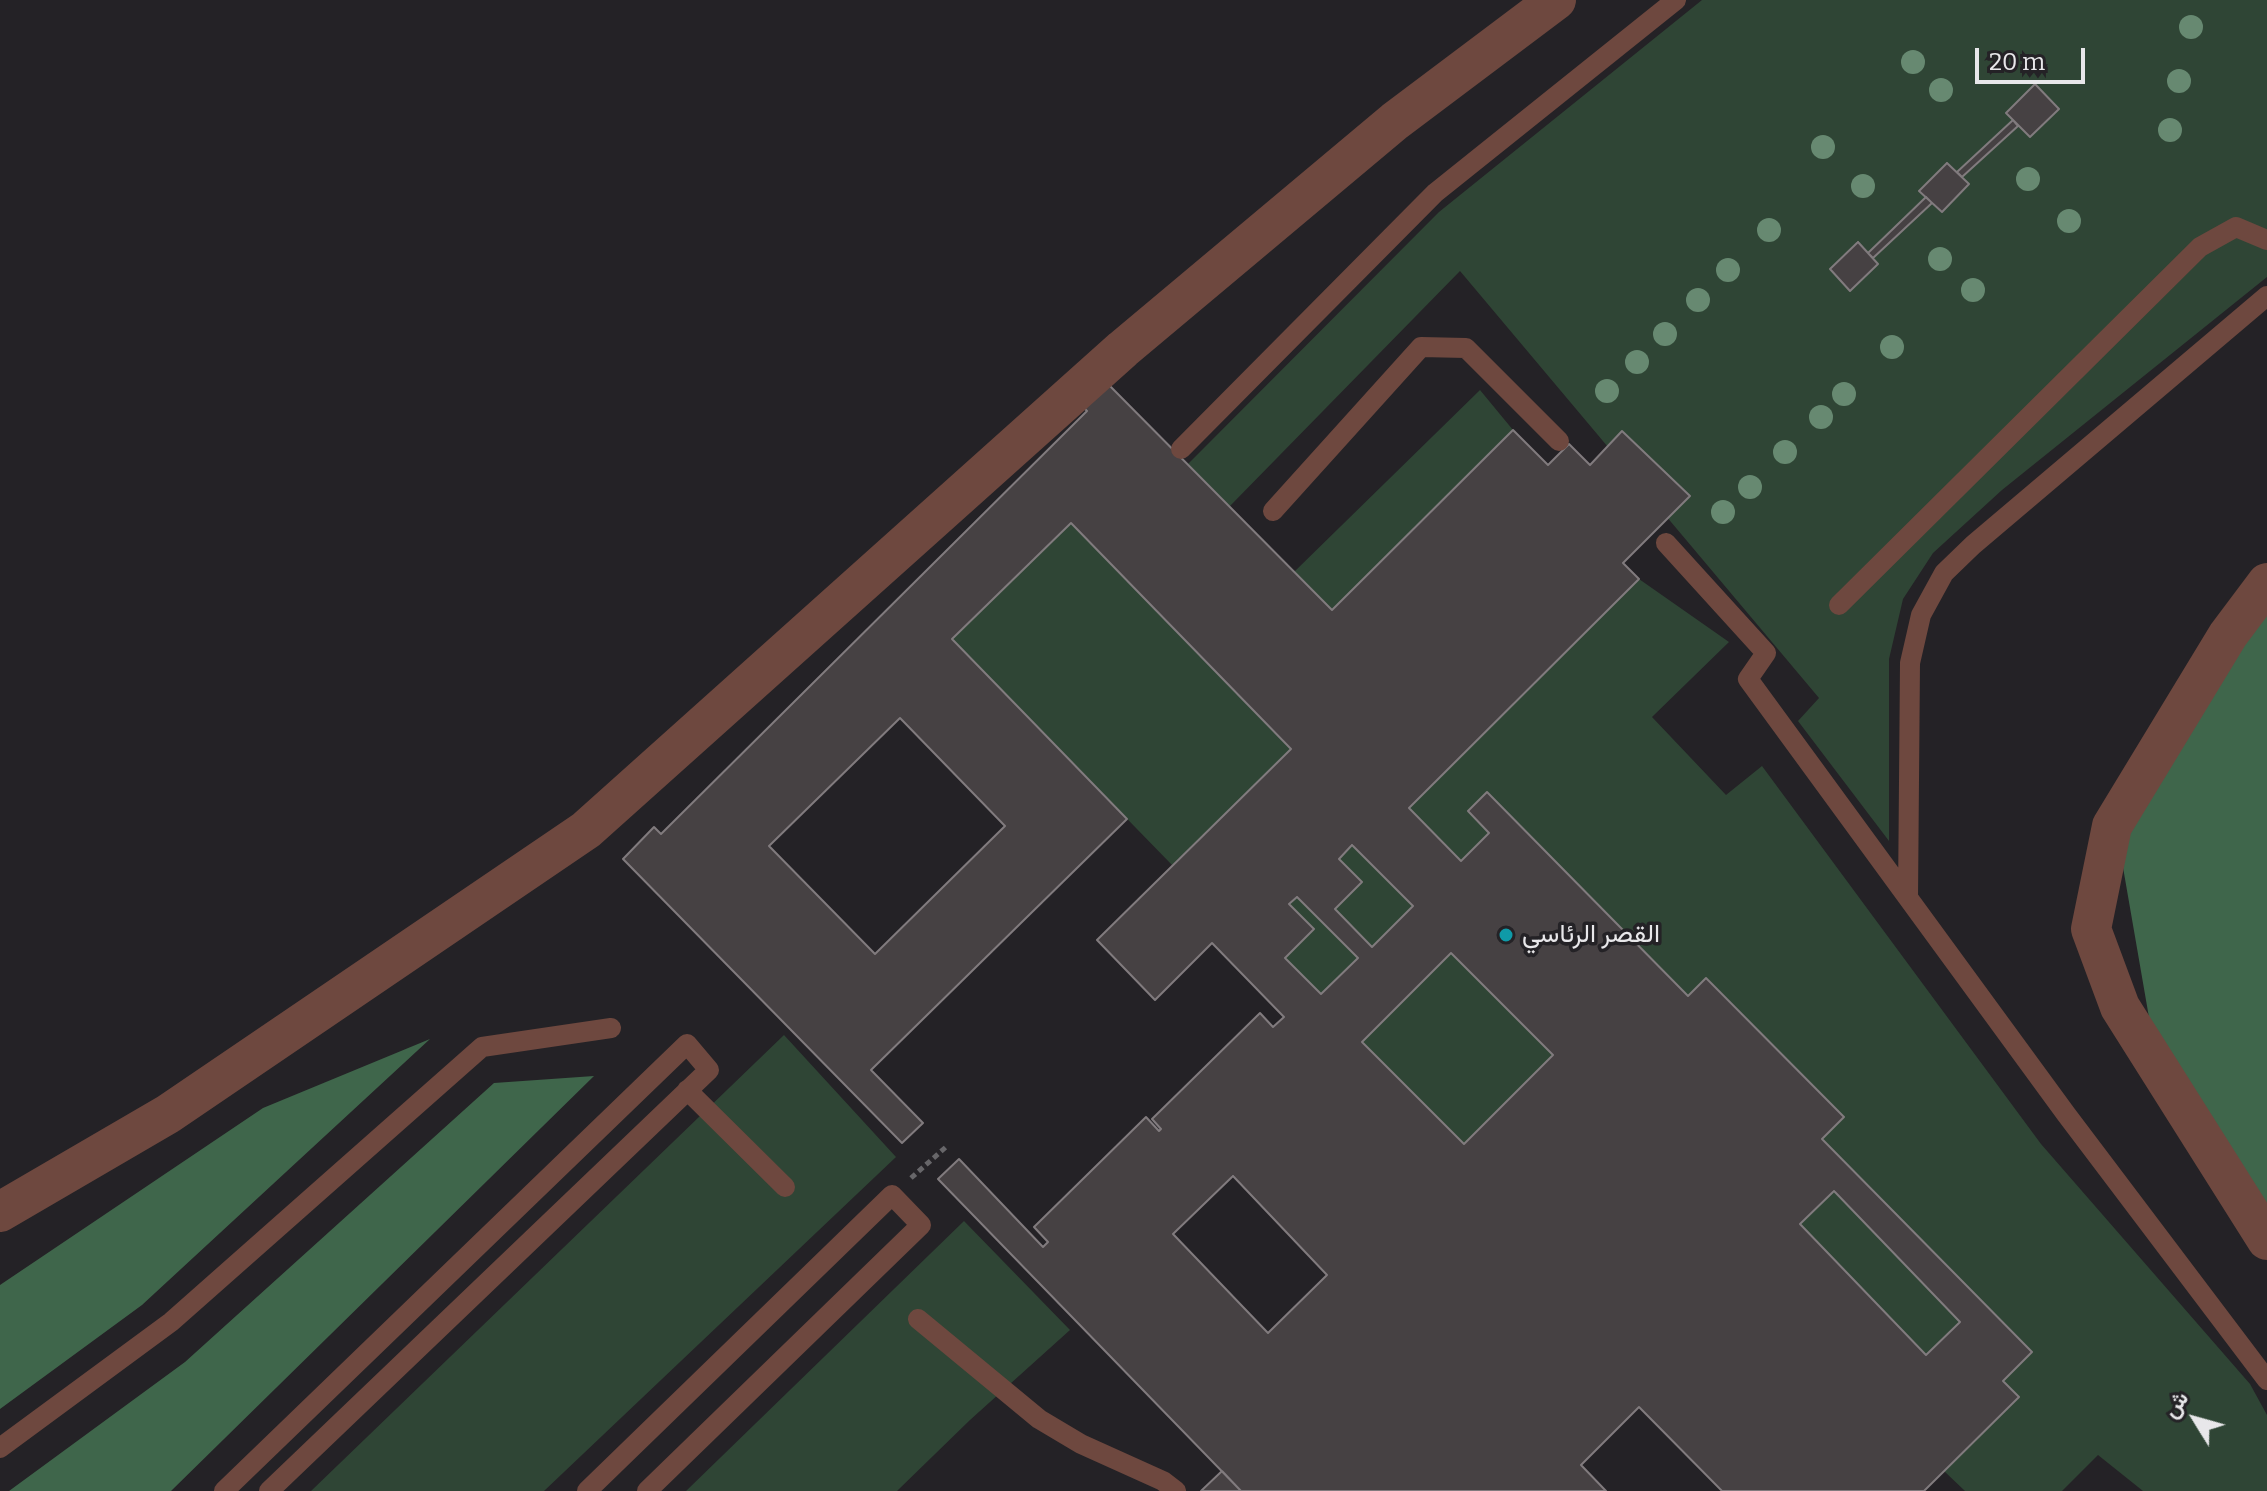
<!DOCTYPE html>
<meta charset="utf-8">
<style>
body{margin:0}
#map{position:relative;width:2267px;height:1491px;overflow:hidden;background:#242226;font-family:Bitter,Vazirmatn,serif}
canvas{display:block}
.north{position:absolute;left:2155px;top:1379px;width:80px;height:80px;-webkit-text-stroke:6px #242226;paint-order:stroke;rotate:307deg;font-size:22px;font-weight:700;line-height:32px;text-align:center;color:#e8e7ea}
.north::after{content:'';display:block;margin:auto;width:28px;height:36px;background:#e8e7ea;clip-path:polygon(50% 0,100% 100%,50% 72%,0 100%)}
.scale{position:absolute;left:1975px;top:48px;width:110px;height:36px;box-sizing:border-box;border:4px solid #e8e7ea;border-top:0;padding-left:10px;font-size:24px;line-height:28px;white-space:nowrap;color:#e8e7ea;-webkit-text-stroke:6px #242226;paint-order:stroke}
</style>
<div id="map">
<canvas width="2267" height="1491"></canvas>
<div class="north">ش</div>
<div class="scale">20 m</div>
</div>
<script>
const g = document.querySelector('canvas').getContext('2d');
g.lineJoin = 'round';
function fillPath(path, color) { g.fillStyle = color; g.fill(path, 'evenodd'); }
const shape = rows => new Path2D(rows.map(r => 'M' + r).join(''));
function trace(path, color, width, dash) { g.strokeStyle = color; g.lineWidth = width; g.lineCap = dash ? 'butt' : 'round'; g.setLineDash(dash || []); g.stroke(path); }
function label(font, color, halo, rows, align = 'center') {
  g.font = font + ' Bitter,Vazirmatn,serif'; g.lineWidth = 7; g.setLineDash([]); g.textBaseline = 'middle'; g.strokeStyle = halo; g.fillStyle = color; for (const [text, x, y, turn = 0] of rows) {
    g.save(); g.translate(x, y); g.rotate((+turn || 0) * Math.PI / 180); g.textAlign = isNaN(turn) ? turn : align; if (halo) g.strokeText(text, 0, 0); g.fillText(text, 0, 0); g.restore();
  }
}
const green = shape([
 [1702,0,2267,0,2267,277,2002,490,1933,553,1903,599,1889,659,1889,841,1798,721,1819,698,1460,271,1230,506,1188,464,1439,212],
 [1480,390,1513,430,1332,610,1294,572],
 [1071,523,1291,749,1172,865,952,639],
 [1639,579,1729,642,1652,717,1726,795,1762,766,2041,1144,2250,1384,2267,1415,2267,1491,2143,1491,2098,1455,2062,1491,1965,1491,1944,1471,2019,1398,2003,1381,2032,1352,1822,1139,1844,1117,1707,978,1688,996,1487,793,1489,833,1461,861,1409,808],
 [1352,845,1413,906,1372,947,1335,909,1362,882,1339,859],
 [1297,897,1358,958,1321,994,1285,958,1314,929,1289,904],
 [1451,953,1553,1055,1464,1144,1362,1042],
 [784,1035,896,1157,544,1491,311,1491],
 [1834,1191,1960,1322,1926,1355,1800,1224],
 [964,1221,1070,1330,970,1420,897,1491,686,1491]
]);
const forest = shape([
 [2267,604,2267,1207,2151,1029,2120,850],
 [430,1039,142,1305,0,1409,0,1285,263,1108],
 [594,1076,171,1491,9,1491,185,1362,494,1083]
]);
const building = shape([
 [2035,84,2059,109,2030,137,2006,113,2035,84],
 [2013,120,2018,126,1962,177,1957,172,2013,120],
 [1947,163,1969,184,1942,212,1919,191,1947,163],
 [1926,197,1932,203,1873,258,1868,253,1926,197],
 [1858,242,1878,264,1850,291,1830,269,1858,242],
 [1105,381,1332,610,1513,430,1548,465,1569,444,1590,465,1622,431,1690,496,1623,563,1639,579,1409,808,1461,861,1489,833,1468,811,1487,792,1688,996,1706,978,1844,1117,1822,1139,2032,1352,2003,1381,2019,1397,1924,1491,1722,1491,1639,1407,1581,1465,1606,1491,1241,1491,938,1179,959,1159,1043,1247,1048,1242,1034,1227,1146,1117,1159,1131,1161,1129,1152,1119,1260,1013,1273,1027,1284,1017,1212,943,1155,1000,1097,940,1291,749,1071,523,952,639,1127,819,871,1070,923,1123,902,1143,623,859,654,827,661,834,1087,411,1081,405,1105,381],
 [900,718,1005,826,875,954,769,846,900,718],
 [1352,845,1413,906,1372,947,1335,909,1362,882,1339,859,1352,845],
 [1297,897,1358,958,1321,994,1285,958,1314,929,1289,904,1297,897],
 [1451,953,1553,1055,1464,1144,1362,1042,1451,953],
 [1233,1176,1327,1275,1268,1333,1173,1234,1233,1176],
 [1834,1191,1960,1322,1926,1355,1800,1224,1834,1191],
 [1222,1471,1241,1491,1201,1491,1222,1471]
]);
const path = shape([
 [911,1178,946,1147]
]);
const service = shape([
 [1181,449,1435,193,1676,0],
 [1273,511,1421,347,1466,348,1559,441],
 [1666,543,1766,653,1748,679,2066,1114,2267,1380],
 [1839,605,2200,247,2236,227,2267,240],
 [1908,898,1910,663,1921,615,1944,573,1973,545,2267,296],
 [687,1090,785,1187],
 [918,1319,1039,1419,1081,1444,1163,1481,1176,1491],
 [0,1448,171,1322,482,1047,611,1028],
 [224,1491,687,1044,709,1070,269,1491],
 [587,1491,892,1195,921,1225,647,1491]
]);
const minor = shape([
 [2267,583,2228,635,2112,826,2091,929,2120,1007,2267,1240],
 [0,1212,168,1114,586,830,1123,349,1395,121,1556,0]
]);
const trees = [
 [2191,27],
 [1913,62],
 [2179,81],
 [1941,90],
 [2170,130],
 [1823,147],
 [2028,179],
 [1863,186],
 [2069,221],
 [1769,230],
 [1940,259],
 [1728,270],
 [1973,290],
 [1698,300],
 [1665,334],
 [1892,347],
 [1637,362],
 [1607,391],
 [1844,394],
 [1821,417],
 [1785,452],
 [1750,487],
 [1723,512]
];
const markers = [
 [1506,935,8,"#0f9aa8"]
];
const poiNames = [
 ["القصر الرئاسي",1522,935]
];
fillPath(green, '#2f4535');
fillPath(forest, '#3f664b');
fillPath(building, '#464143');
trace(building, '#817b7e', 2);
trace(path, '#676669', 5, [6, 4]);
trace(service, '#6e483f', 20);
trace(minor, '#6e483f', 40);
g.fillStyle = '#678971';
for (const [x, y] of trees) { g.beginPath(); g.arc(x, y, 12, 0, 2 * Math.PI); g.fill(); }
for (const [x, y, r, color] of markers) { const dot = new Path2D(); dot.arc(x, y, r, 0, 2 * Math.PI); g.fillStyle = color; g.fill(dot); trace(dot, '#242226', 3); }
label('26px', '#e8e7ea', '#242226', poiNames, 'left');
</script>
